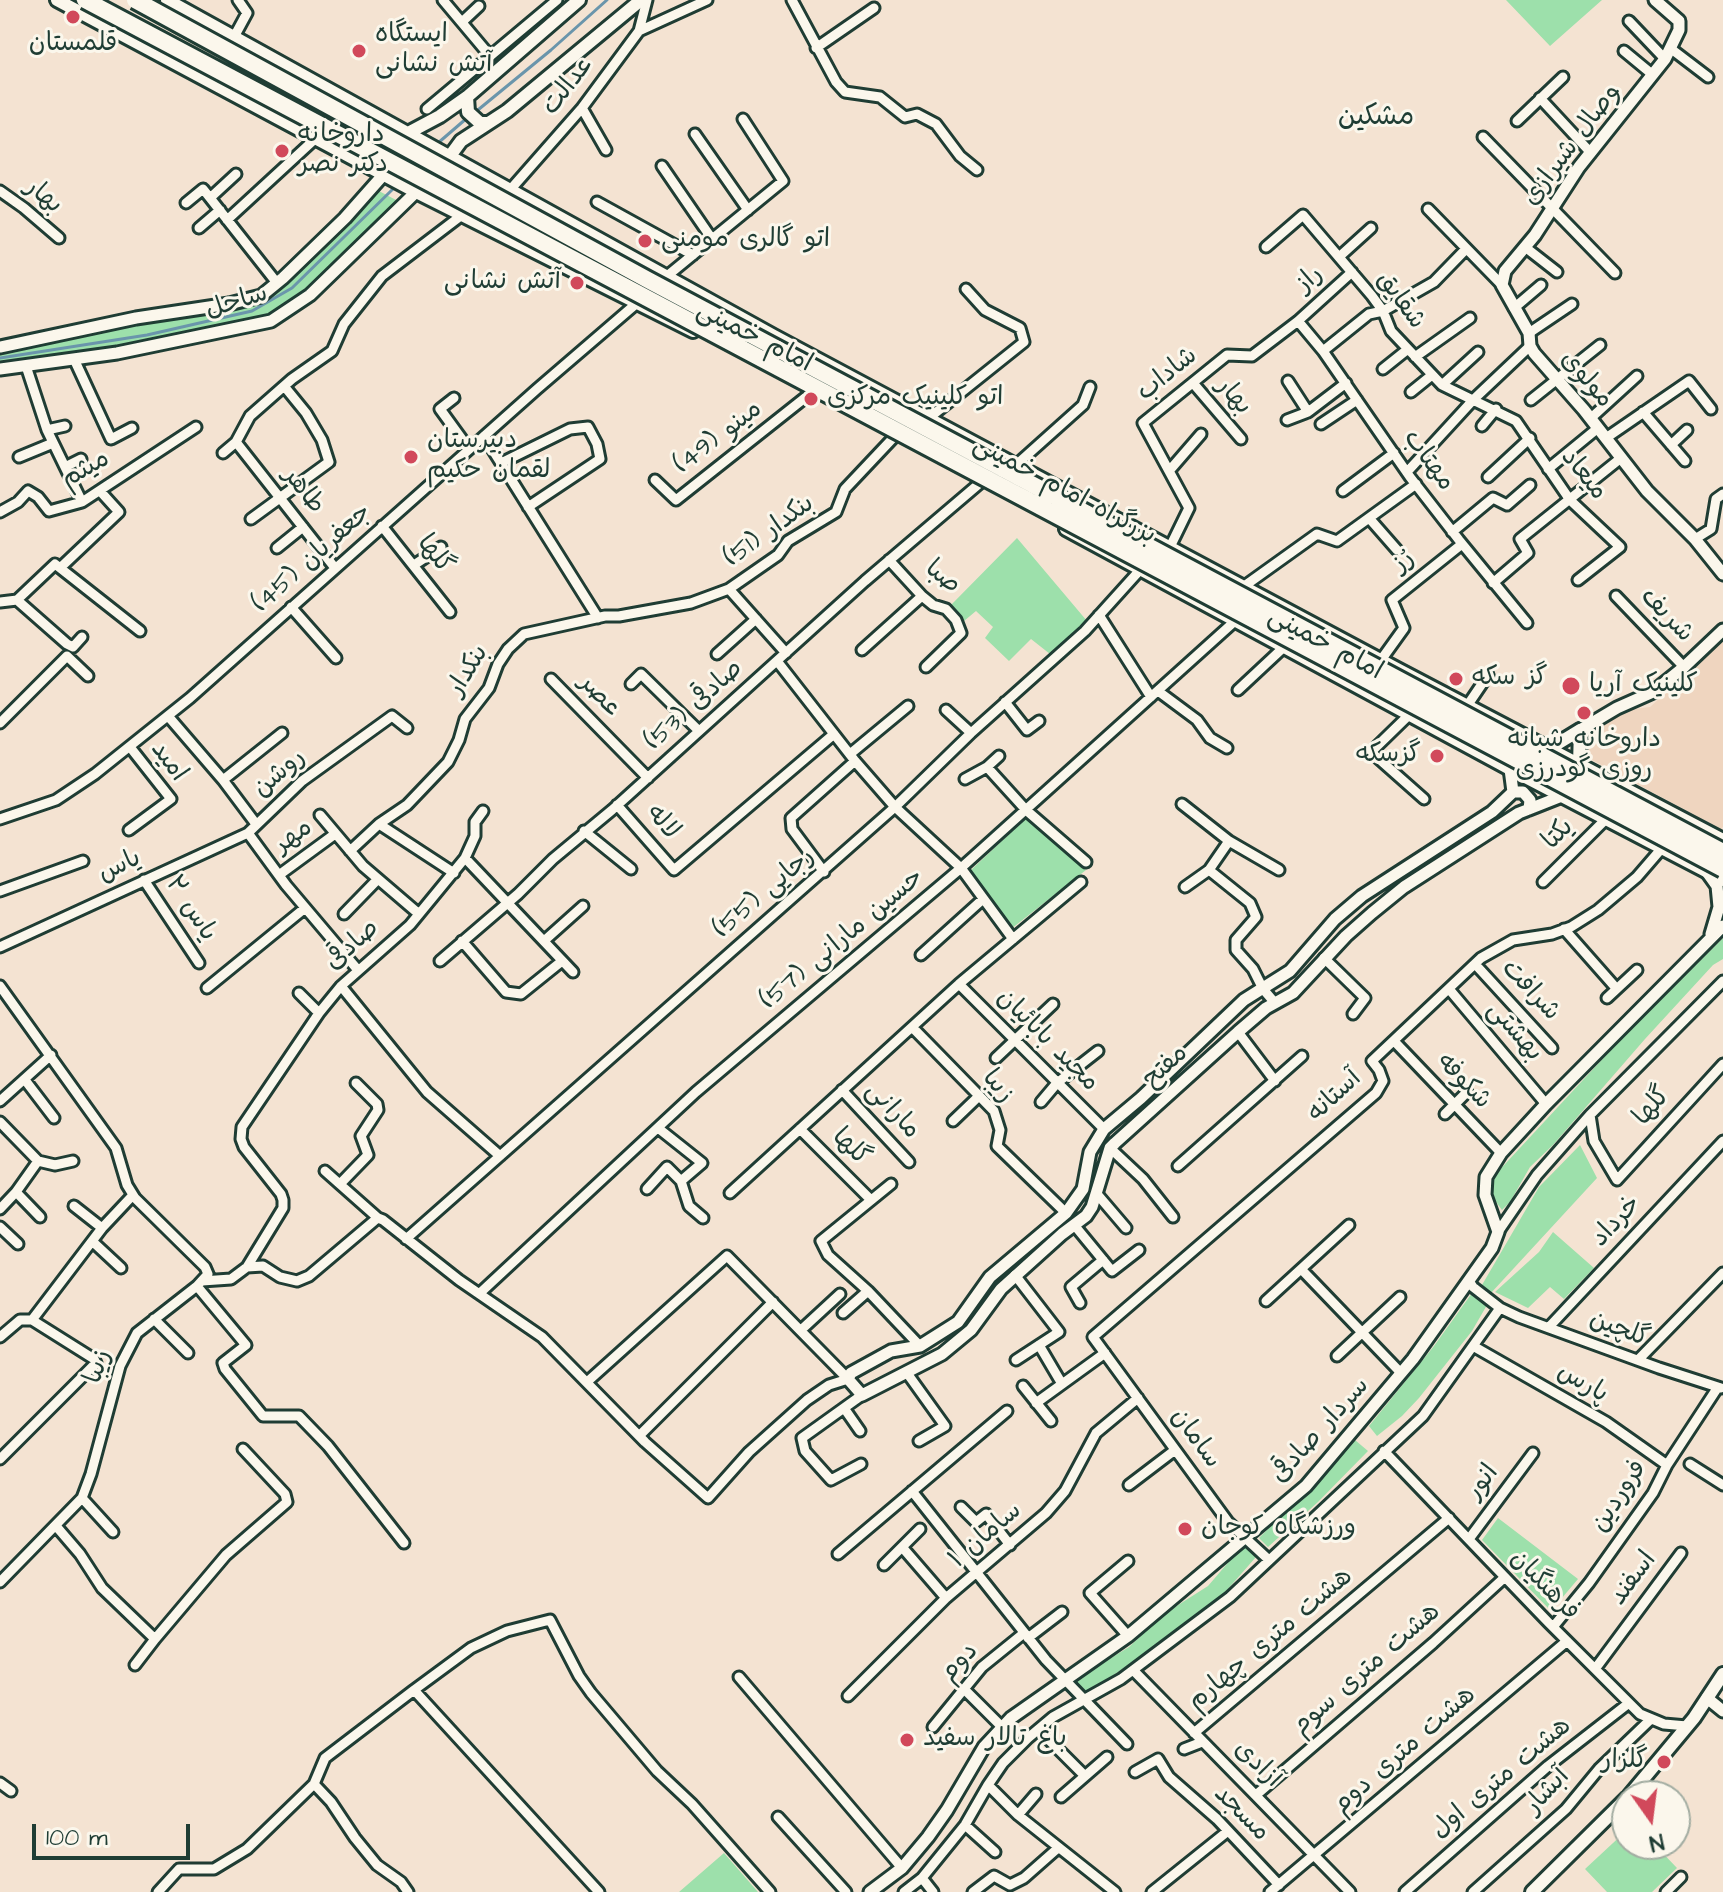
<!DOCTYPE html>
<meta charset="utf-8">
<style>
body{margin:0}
#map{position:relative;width:1723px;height:1892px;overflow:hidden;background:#f4e3d2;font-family:"Architects Daughter",sans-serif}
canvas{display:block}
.north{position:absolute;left:1611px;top:1780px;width:80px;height:80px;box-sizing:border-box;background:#fbf7ec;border:2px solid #a3ada2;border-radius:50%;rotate:166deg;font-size:22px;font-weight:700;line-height:32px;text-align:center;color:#1f3d34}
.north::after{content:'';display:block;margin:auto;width:28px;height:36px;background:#d1495b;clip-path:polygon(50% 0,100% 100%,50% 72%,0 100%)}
.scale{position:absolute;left:32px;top:1824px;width:158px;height:36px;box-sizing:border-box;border:4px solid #1f3d34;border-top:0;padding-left:10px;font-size:24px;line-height:28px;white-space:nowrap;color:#1f3d34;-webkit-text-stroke:6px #fbf7ec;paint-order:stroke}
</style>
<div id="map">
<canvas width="1723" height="1892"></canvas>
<div class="north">N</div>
<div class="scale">100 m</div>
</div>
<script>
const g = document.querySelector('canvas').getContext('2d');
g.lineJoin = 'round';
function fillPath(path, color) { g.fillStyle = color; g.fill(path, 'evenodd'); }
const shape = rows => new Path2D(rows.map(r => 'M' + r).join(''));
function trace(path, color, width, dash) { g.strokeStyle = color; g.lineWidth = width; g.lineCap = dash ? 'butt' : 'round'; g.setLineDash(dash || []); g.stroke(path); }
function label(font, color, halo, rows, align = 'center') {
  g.font = font + ' "Architects Daughter","Playpen Sans Arabic",sans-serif'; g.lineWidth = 6; g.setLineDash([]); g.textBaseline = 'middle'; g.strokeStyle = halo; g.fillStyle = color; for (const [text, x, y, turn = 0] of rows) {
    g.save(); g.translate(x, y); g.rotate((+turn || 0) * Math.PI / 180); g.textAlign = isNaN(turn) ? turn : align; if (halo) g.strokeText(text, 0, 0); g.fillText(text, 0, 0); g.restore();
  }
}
const built = shape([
 [1723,641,1723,827,1721,829,1577,752,1594,733,1625,710,1650,707]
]);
const green = shape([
 [1506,0,1602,0,1550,46],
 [377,190,398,201,307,290,269,317,146,343,0,364,0,351,156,320,216,312,267,296,291,279],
 [1017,538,1087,621,1050,654,1031,639,1009,661,985,638,993,627,976,611,964,621,951,605],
 [1027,817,1086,870,1011,929,971,870],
 [1723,938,1723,959,1713,965,1645,1039,1553,1145,1530,1167,1510,1202,1502,1210,1490,1194,1493,1177,1621,1039],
 [1580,1145,1597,1178,1491,1293,1482,1285,1539,1187],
 [1553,1232,1594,1268,1564,1299,1550,1287,1528,1308,1495,1292,1539,1252],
 [1472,1293,1487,1305,1472,1331,1419,1398,1402,1416,1377,1436,1369,1426,1434,1346],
 [1355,1440,1368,1451,1318,1502,1268,1547,1259,1538],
 [1498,1518,1578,1579,1551,1611,1482,1540],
 [1244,1544,1256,1557,1213,1606,1085,1695,1073,1681,1129,1647,1164,1614,1208,1586],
 [1627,1830,1627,1844,1654,1844,1677,1868,1652,1892,1607,1892,1585,1869],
 [724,1853,758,1892,679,1892]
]);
const stream = shape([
 [473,114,551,50,607,0],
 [438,143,467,118],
 [0,358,147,335,252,311,292,288,395,187]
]);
const minor = shape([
 [443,0,490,56],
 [792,0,836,82,845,92,880,97,905,117,917,114,936,124,960,156,977,170],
 [1629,21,1665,59],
 [462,22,479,6],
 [639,31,707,0],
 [234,37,247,13,238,0],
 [816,48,874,8],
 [1670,48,1708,77],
 [1624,51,1653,75],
 [1540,98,1591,153],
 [582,108,606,150],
 [427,109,557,0],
 [1517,121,1563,77],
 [695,134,748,210],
 [1483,137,1615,273],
 [662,166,712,239],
 [510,190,582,108,639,31,647,0],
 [0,191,24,208,59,238],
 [210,198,236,174],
 [597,202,693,255],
 [186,203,203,189,277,283],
 [1428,209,1502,285],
 [227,220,316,138],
 [199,228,220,210],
 [1266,247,1303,215,1372,296,1383,311,1391,331,1442,385,1516,421,1570,500,1620,547,1578,580],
 [1525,247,1557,272],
 [1339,257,1371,228],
 [667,276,783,181,743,119],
 [1514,308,1541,285],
 [1298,321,1323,351,1410,477,1459,540,1527,623],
 [1529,333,1572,304],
 [1323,351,1369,314,1383,311,1434,282,1466,249],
 [1415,357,1470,318],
 [74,359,111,439,132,428],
 [26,366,47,430,82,502],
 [1383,369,1408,349],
 [1288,381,1308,412],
 [1193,383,1241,439],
 [1442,385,1478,352],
 [1411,392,1432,375],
 [454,398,440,409,469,449],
 [1531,400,1600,345],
 [1643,412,1685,461],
 [929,418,1024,342,1020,328,985,310,966,289],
 [1591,418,1637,376],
 [1287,420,1308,412,1346,383],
 [1321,424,1357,400],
 [1482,426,1496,409],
 [47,430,65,426],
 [484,436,598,618],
 [1606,438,1689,381,1711,409],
 [236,442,335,568],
 [1671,445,1687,430],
 [223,453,236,442,250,416,292,379,332,351,344,324,382,276,462,215],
 [19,457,53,443],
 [501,463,570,429,588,427,597,444,600,459,528,507],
 [1016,465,1083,405,1090,387],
 [65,467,81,459],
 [1548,469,1598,428],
 [1169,471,1201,434],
 [1407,472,1474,399,1530,346],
 [1488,477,1530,438],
 [655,480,676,500,811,393],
 [1343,491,1394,453],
 [0,512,18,502,28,491,38,497,49,511,82,502,196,427],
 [1369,518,1397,550],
 [251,519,329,462,322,440,306,413,284,386],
 [382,526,450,612],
 [1452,532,1493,498,1507,505,1530,485],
 [1695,539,1711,529,1716,499,1723,494],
 [1170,547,1189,508,1143,423,1227,355,1252,356,1298,321,1352,272],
 [277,548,303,527],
 [889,560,922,596,933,605,946,609,956,620,961,633,926,667],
 [414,565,441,547],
 [60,568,119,512,100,491],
 [1493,583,1528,553,1520,539,1621,458],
 [1243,587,1317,534,1337,541,1416,484],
 [729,589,786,653],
 [1616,596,1684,667],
 [17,600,67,644,73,647,82,637],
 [0,602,17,600,55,564,140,631],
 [291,607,336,658],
 [1099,615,1151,697],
 [862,650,922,596],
 [717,654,756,619],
 [1381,660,1404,628,1392,600,1462,544],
 [777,661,855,761,895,807,961,868,1013,939],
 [551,679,648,778],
 [631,684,641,674,699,731],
 [1238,690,1284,647],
 [1158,691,1197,720,1210,738,1227,748],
 [1005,702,1027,730,1039,721],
 [1467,706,1488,675],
 [946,710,971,733],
 [1409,715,1371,752,1424,799],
 [168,716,223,780,256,824],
 [0,723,67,656,88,676],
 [850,754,908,706],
 [987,767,1026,810,1086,862],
 [965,779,987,767,999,756],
 [223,780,282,733],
 [1182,804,1229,841],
 [617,805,674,870,834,734],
 [320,815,363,866,419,914],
 [0,819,56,800,95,774,190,698,537,389,637,303],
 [379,824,454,873],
 [129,830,171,799,130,747],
 [584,831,631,869],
 [248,833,286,885,357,969],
 [350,851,379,824,407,805,448,762,459,740,465,719,489,688,498,664,508,649,524,634,605,616,619,616,691,603,729,589,778,555,788,541,836,512,845,489,894,437],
 [465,858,573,972],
 [1209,870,1250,903,1256,917,1236,940,1236,950,1253,969,1263,989,1275,1003],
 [824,872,792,829,791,818,855,761],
 [279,875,335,834],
 [144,880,199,963],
 [1543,882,1606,819],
 [1185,887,1209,870,1229,841,1279,870],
 [0,891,83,861],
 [344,914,378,879],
 [1564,929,1616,988],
 [545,940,583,906],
 [462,941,506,992,521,994,562,961],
 [0,947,248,833,302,781,392,716,407,728],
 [921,955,983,899],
 [1324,958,1365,998,1353,1014],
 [440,961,518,894,553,859,612,810,865,581,980,483],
 [1475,964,1552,1048],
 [959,984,1104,1129],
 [0,986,116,1148,127,1185,135,1198,205,1267,208,1274,197,1286,137,1333,120,1366,91,1474,82,1498,0,1582],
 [341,986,427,1092,500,1156],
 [207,988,305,908],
 [1449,989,1546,1104],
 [299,993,319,1013],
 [1607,998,1637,970],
 [912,1027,994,1111,1000,1130,997,1146,1066,1213],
 [1238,1032,1275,1081],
 [1394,1041,1501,1153],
 [996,1058,1053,1004],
 [25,1080,54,1118],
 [842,1090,909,1162],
 [0,1101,51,1055],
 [1041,1102,1057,1083,1098,1051],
 [1445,1114,1467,1092],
 [1590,1115,1594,1141,1617,1180,1723,1064],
 [953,1121,979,1096],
 [0,1122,38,1161,16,1192,0,1209],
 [658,1128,702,1163,681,1181,689,1206,703,1218],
 [800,1129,870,1199],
 [1110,1148,1143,1179,1173,1217],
 [38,1161,55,1165,73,1161],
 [1178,1166,1302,1056],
 [325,1171,378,1218],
 [340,1184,368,1155,361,1136,378,1110,377,1104,356,1083],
 [891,1184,821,1241,828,1255,868,1291,920,1346],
 [647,1189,667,1167,681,1181],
 [16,1192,40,1217],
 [730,1193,959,984,1081,882],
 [1097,1194,1126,1228],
 [74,1206,102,1228],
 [1075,1226,1112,1271,1139,1250],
 [0,1227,18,1244],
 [1498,1232,1537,1175,1590,1115,1723,981],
 [406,1239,895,807,971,733,1085,631,1140,570],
 [92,1241,121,1268],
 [247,1267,283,1208,283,1200,281,1194,244,1147,241,1139,242,1127,319,1013,341,986,410,925,465,858,475,836,475,822,483,811],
 [1301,1269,1401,1373],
 [1015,1275,1059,1332,1016,1360],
 [202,1281,231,1279,247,1267,263,1266,280,1277,297,1281,309,1276,374,1221,378,1218,383,1220,459,1280,542,1337,645,1442,708,1498,749,1452,807,1400,829,1385,848,1379,727,1256,587,1382],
 [1469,1281,1473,1287,1500,1308,1519,1317,1659,1368,1721,1388],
 [197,1286,246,1345,223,1363,225,1369,263,1416,299,1416,328,1446,404,1543],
 [480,1293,696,1092,961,868,1235,621],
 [1266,1301,1349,1225],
 [1080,1303,1071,1287,1103,1260],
 [843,1313,868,1291],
 [154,1319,188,1353],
 [32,1320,102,1228,133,1195],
 [1549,1327,1723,1141],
 [801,1330,840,1294],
 [0,1337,20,1320,32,1320,94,1359,96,1363,0,1459],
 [1039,1345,1062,1384],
 [1473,1346,1606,1422,1667,1465],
 [1337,1356,1400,1297],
 [1638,1360,1723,1273],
 [907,1373,945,1426,919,1441],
 [1023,1386,1051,1421],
 [1036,1403,1105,1353],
 [844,1408,860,1431],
 [639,1436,773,1302],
 [1384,1451,1548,1622,1640,1714,1664,1724,1687,1726],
 [861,1464,831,1480,805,1451,802,1438,862,1395],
 [1690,1464,1723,1485],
 [1129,1485,1175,1450],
 [912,1491,1046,1660,1127,1744],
 [82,1498,113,1532],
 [961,1507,976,1522,986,1514,1010,1545],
 [56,1526,80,1554,102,1588,155,1639,135,1665],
 [1469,1539,1533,1453],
 [902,1547,946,1598],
 [838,1554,1007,1411],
 [1269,1560,1228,1522,1093,1337,1376,1093,1383,1081,1379,1070,1372,1061,1481,958,1513,940,1552,934,1571,927,1598,910,1637,877,1662,848],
 [1128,1561,1090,1593,1128,1636],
 [884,1565,920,1529],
 [1553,1627,1589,1583,1653,1493,1667,1465,1718,1387],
 [1028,1638,1062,1612],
 [155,1639,226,1555,287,1502,285,1494,243,1449],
 [1595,1669,1681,1553],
 [1133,1670,1350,1892],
 [739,1677,902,1868],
 [964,1689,1002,1727],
 [414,1690,471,1648,507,1631,550,1620,579,1676,591,1693,657,1771,692,1804,770,1892],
 [848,1696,946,1598,1046,1513,1065,1491,1096,1433,1138,1398],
 [933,1727,982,1667,1024,1633],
 [1039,1730,1085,1776],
 [1194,1733,1449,1518],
 [1184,1749,1202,1742],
 [1135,1772,1158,1759,1169,1777,1217,1819,1279,1885],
 [0,1783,11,1791],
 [314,1784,325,1758,414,1690,599,1892],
 [988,1785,1018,1815,1115,1892],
 [1256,1795,1433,1643,1505,1577],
 [1061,1797,1107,1757],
 [1018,1815,1036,1794],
 [778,1817,846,1892],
 [965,1825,995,1852],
 [922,1878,933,1892],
 [158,1892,179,1869,214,1869,247,1849,314,1784,331,1802,355,1838,377,1865,401,1882,408,1892],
 [904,1892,922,1878,965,1825,988,1785,1003,1763,1028,1738,1053,1717,1121,1679,1230,1597,1423,1416,1500,1308],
 [973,1892,994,1876,1010,1885,1024,1878,1058,1848],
 [1152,1892,1228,1831],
 [1270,1892,1567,1641],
 [1405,1892,1548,1766,1629,1703],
 [1473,1892,1566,1809,1599,1769,1651,1719],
 [1666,1892,1681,1877]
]);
const tertiary = shape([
 [1655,0,1679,21,1679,30,1665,59,1579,167,1535,235,1505,271,1502,285,1529,333,1530,346,1534,353,1584,410,1647,491,1695,539,1723,574],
 [0,347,136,318,229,304,261,296,283,278,345,218,384,174],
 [0,369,117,353,271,321,310,295,416,192],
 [1580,730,1617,708,1653,692,1684,667,1723,630],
 [1510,769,1513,792,1492,812,1362,896,1335,919,1290,971,1244,1000,1141,1098,1104,1129,1090,1152,1083,1189,1066,1213,990,1277,958,1322,920,1346,891,1351,851,1373,848,1379,862,1395,942,1354,971,1330,1001,1289,1062,1234,1086,1216,1092,1207,1110,1148,1115,1143,1238,1032,1266,1008,1293,993,1346,936,1372,913,1404,887,1519,813,1562,796],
 [1513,792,1523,792,1530,800,1529,809],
 [1707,872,1717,886,1719,907,1711,934],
 [1707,1698,1723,1711],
 [870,1892,902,1868,928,1837,947,1810,984,1747,1011,1718,1128,1636,1306,1486,1413,1359,1492,1248,1498,1232,1485,1195,1486,1177,1501,1153,1546,1104,1723,926]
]);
const secondary = shape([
 [57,0,416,192,693,331],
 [167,0,774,336,1399,670,1723,840],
 [467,97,468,112,480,123,488,123],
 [408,133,440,116,467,97,579,0],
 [450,156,461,141,507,111,641,0],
 [1066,529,1510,769,1723,880],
 [1549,749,1580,730,1579,764],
 [1629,1796,1694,1718,1723,1674],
 [1532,1892,1627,1798]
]);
const trunkBridge = shape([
 [85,0,1723,869],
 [135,0,648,280,1723,852]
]);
const markers = [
 [73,17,8,"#d1495b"],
 [359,51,8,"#d1495b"],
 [282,151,8,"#d1495b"],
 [645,241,8,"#d1495b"],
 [577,283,8,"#d1495b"],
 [811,399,8,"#d1495b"],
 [411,457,8,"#d1495b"],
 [1456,679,8,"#d1495b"],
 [1571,686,10,"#d1495b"],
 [1584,713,8,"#d1495b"],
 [1437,756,8,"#d1495b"],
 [1185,1529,8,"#d1495b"],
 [907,1740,8,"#d1495b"],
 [1664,1762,8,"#d1495b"]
];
const poiNames = [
 ["ایستگاه",375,36],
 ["آتش نشانی",375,66],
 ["قلمستان",73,45,"center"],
 ["داروخانه",298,136],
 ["دکتر نصر",298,166],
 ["اتو گالری مومنی",661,241],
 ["آتش نشانی",561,283,"right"],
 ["اتو کلینیک مرکزی",827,399],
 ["دبیرستان",427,442],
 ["لقمان حکیم",427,472],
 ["گز سکه",1472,679],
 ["کلینیک آریا",1589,686],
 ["داروخانه شبانه",1584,741,"center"],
 ["روزی گودرزی",1584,771,"center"],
 ["گزسکه",1421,756,"right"],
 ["ورزشگاه کوجان",1201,1529],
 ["باغ تالار سفید",923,1740],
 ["گلزار",1648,1762,"right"]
];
const streetNames = [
 ["عدالت",569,86,-52],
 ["وصال شیرازی",1573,145,-53],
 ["بهار",43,197,39],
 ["راز",1310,280,-42],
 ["شقایق",1400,301,54],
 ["ساحل",237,303,-17],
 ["امام خمینی",754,338,27],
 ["شاداب",1168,375,-39],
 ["مولوی",1586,380,49],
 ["بهار",1233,397,49],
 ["مینو (49)",719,438,-38],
 ["مهتاب",1428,461,54],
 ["میثم",86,470,-30],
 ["میعاد",1583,475,51],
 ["طاهر",303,491,52],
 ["بزرگراه امام خمینی",1064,491,28],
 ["بنکدار (51)",770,532,-36],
 ["گلها",434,555,52],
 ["جعفریان (45)",313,559,-42],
 ["رُز",1404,562,-39],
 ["صبا",942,578,39],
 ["شریف",1666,616,46],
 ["امام خمینی",1325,645,28],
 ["بنکدار",469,671,-58],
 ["عصر",599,696,46],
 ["صادقی (53)",695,706,-42],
 ["امید",168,762,54],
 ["روشن",280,774,-41],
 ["لاله",662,823,49],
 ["یکتا",1559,835,-45],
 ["مهر",294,837,-36],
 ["یاس",120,867,-25],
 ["رجایی (55)",765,894,-41],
 ["یاس ۲",190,909,57],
 ["حسین مارانی (57)",843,940,-40],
 ["صادقی",353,946,-42],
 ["شرافت",1530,991,47],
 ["بهشتی",1514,1032,49],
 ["مجید بابائیان",1047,1041,45],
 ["مفتح",1166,1067,-42],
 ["شکوفه",1463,1082,46],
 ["زیبا",997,1087,51],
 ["آستانه",1335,1097,-43],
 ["گلها",1653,1107,-49],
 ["مارانی",892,1111,47],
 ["گلها",850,1148,45],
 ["خرداد",1617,1222,-47],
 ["گلچین",1619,1330,21],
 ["زیبا",99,1367,-71],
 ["پارس",1582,1384,30],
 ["سردار صادقی",1321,1431,-48],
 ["سامان",1195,1439,54],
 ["انور",1483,1483,-53],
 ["فروردین",1620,1497,-57],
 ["سامان ۱",986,1536,-41],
 ["اسفند",1634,1579,-53],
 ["فرهنگیان",1544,1586,46],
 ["هشت متری چهارم",1271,1640,-40],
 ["دوم",960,1663,-47],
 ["هشت متری سوم",1367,1670,-41],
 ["هشت متری دوم",1405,1751,-41],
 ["آزادی",1257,1765,44],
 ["هشت متری اول",1502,1779,-40],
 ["آبشار",1548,1792,-47],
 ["مسجد",1241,1814,45]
];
const neighbourhoodNames = [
 ["مشکین",1376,118]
];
fillPath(built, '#efd5bf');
fillPath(green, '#9de0ab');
trace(stream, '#6a95ab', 3);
trace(minor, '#1f3d34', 15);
trace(tertiary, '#1f3d34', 17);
trace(secondary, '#1f3d34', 18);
trace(minor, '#fbf7ec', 9);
trace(tertiary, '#fbf7ec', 11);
trace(secondary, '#fbf7ec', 12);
trace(trunkBridge, '#1f3d34', 22, []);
trace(trunkBridge, '#fbf7ec', 16);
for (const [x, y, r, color] of markers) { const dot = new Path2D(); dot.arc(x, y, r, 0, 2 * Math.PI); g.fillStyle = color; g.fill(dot); trace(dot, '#fbf7ec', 3); }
label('26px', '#1f3d34', '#fbf7ec', poiNames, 'left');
label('26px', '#1f3d34', '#fbf7ec', streetNames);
label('28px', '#1f3d34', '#fbf7ec', neighbourhoodNames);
</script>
